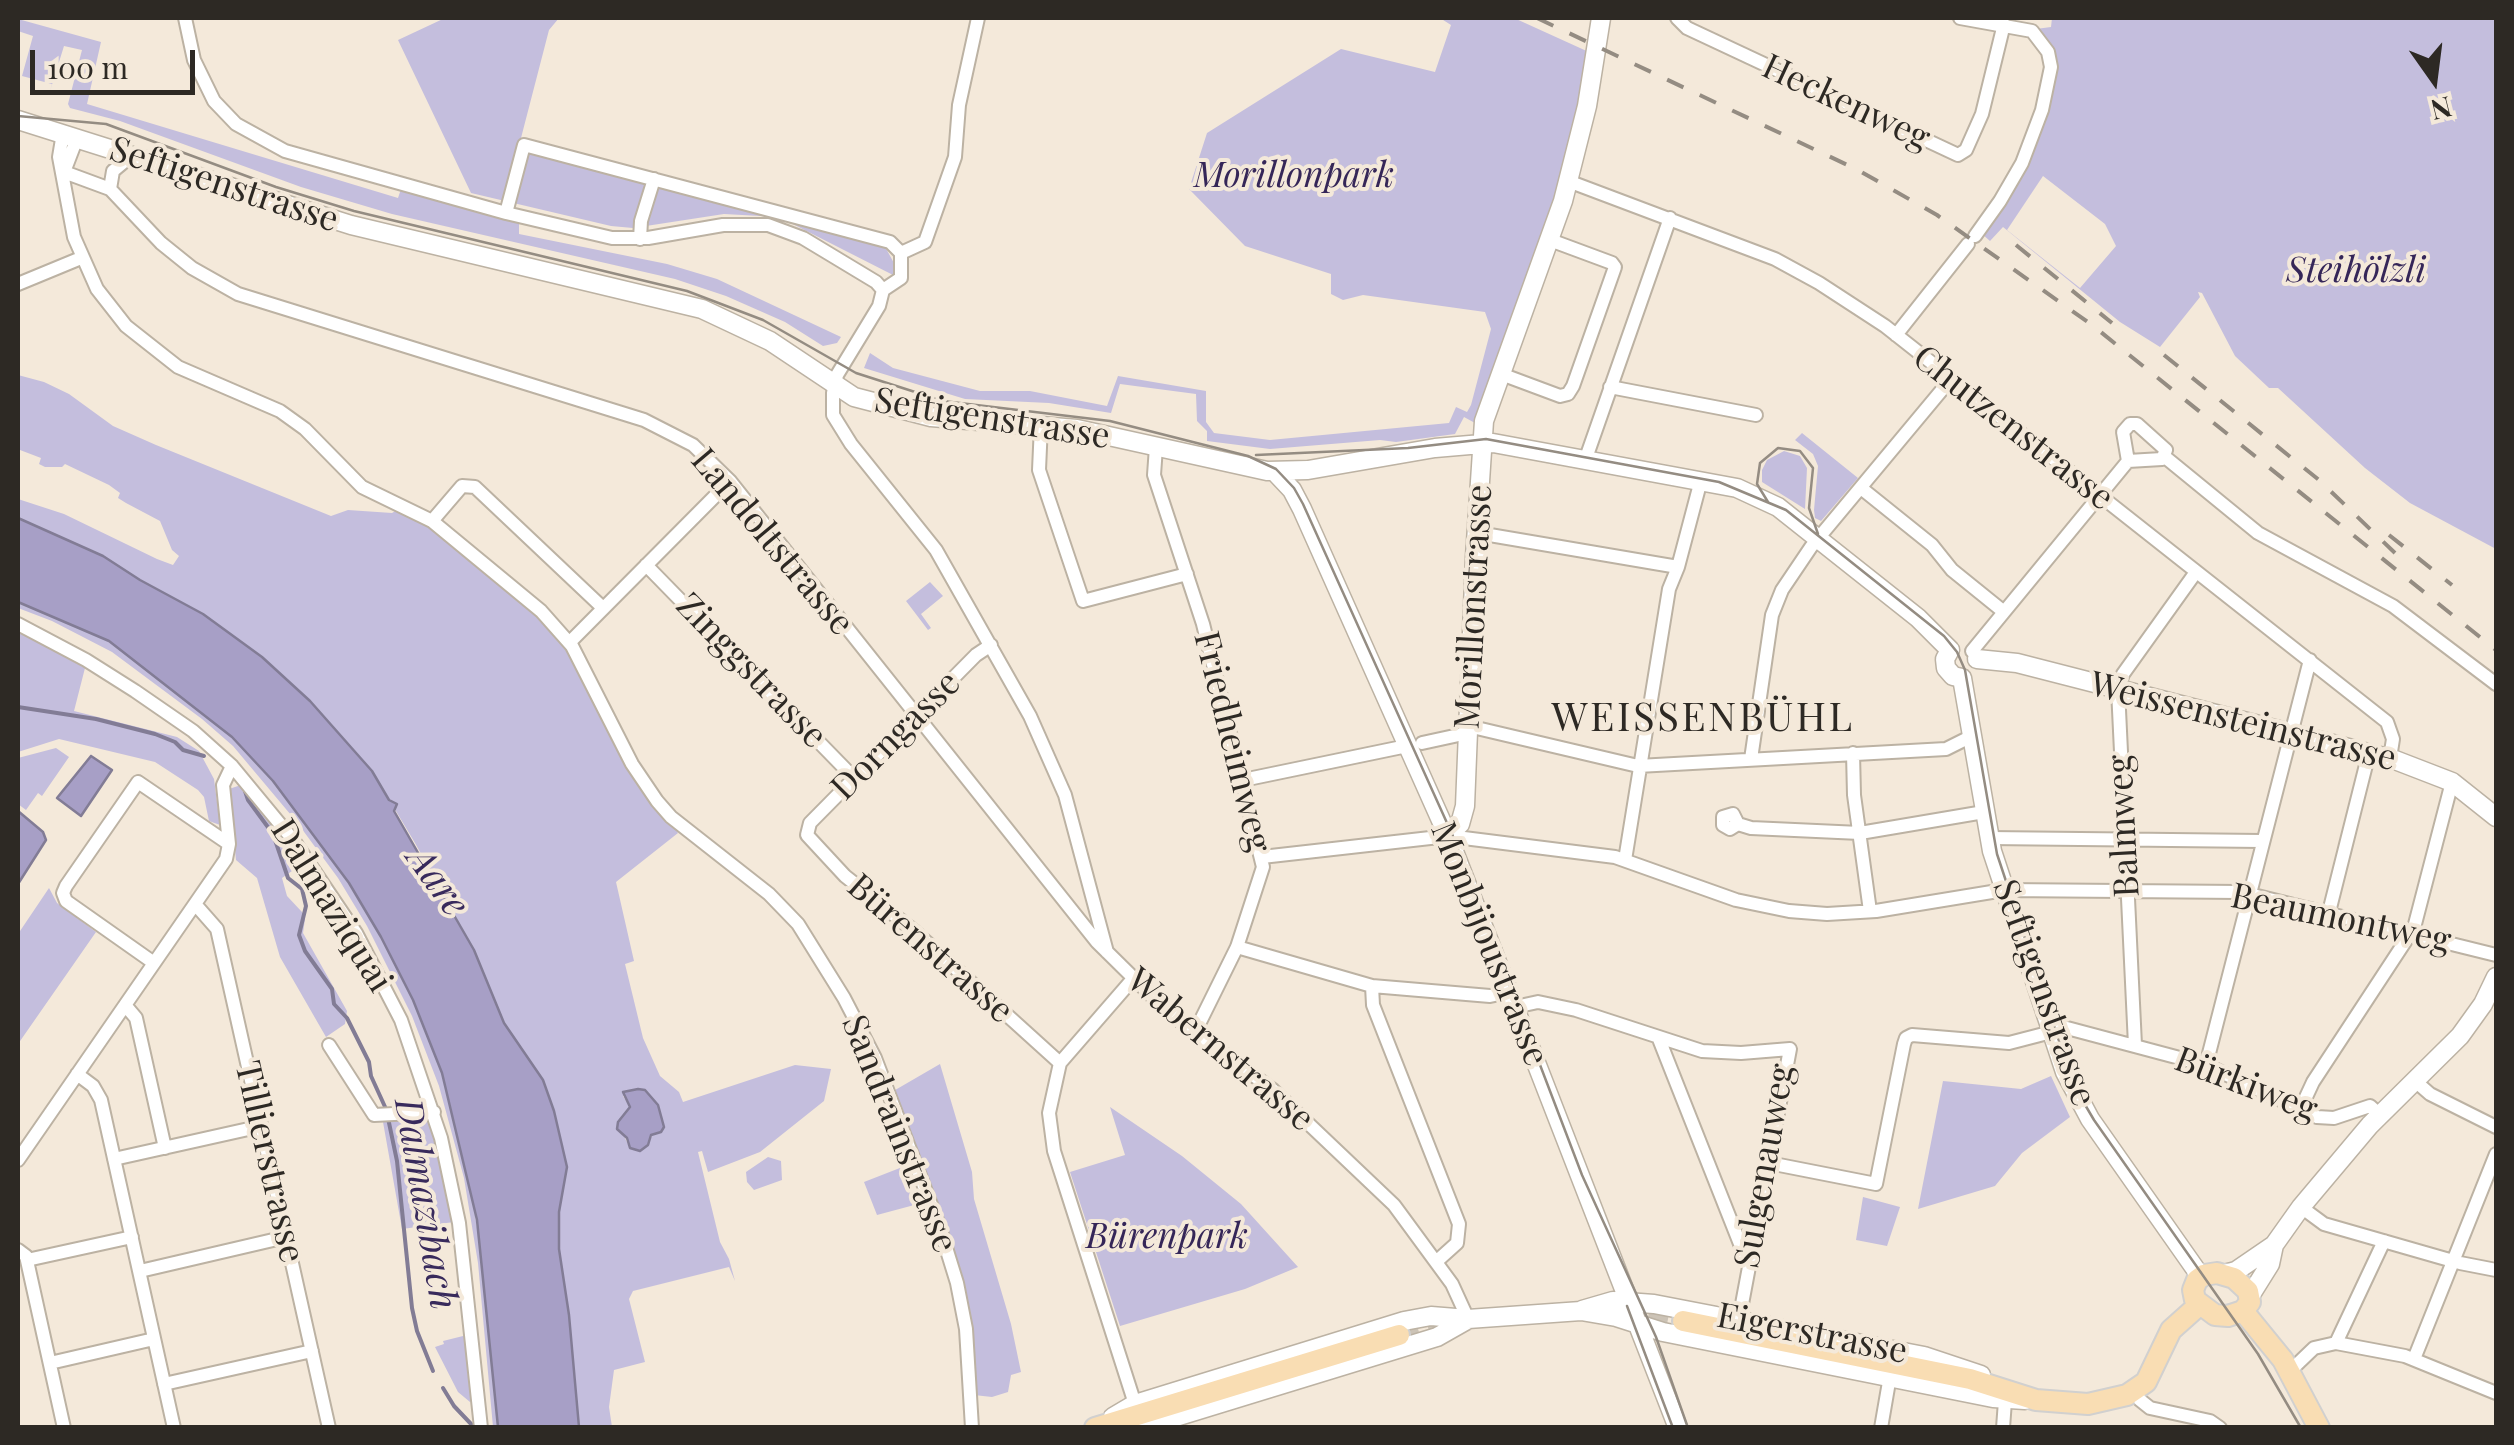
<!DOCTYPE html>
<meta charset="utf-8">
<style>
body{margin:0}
#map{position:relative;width:2514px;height:1445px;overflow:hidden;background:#f4e9da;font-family:"Playfair Display",serif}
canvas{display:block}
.frame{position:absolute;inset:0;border:20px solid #2d2924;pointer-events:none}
.north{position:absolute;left:2384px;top:30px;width:100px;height:100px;-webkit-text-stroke:8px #f4e9da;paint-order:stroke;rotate:166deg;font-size:28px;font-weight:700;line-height:40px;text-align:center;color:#2d2924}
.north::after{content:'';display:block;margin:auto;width:35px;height:45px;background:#2d2924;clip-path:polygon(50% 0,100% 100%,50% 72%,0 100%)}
.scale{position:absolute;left:30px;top:50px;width:165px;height:45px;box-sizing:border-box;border:5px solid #2d2924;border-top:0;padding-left:12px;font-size:30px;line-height:35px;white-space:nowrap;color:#2d2924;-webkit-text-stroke:8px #f4e9da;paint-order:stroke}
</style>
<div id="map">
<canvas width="2514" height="1445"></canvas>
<div class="frame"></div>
<div class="north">N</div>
<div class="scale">100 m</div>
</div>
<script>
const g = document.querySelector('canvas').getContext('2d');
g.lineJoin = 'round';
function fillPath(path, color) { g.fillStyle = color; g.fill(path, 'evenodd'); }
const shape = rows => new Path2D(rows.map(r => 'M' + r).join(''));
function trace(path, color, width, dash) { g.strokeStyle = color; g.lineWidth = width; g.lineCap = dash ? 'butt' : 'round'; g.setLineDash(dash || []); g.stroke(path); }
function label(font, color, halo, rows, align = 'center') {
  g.font = font + ' "Playfair Display",serif'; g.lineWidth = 8; g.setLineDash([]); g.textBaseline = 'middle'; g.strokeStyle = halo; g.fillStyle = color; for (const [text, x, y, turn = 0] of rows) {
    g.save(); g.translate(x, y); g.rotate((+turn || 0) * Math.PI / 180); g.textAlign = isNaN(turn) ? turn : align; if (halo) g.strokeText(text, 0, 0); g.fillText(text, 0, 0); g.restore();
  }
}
const green = shape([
 [445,18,559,18,549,30,521,138,767,203,883,243,895,265,895,276,779,217,724,214,633,228,611,226,471,193,398,40],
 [1440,18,1514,18,1591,53,1555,209,1475,423,1464,417,1455,434,1396,442,1380,440,1270,449,1207,441,1207,431,1197,421,1196,394,1120,384,1111,413,1049,403,965,399,864,368,870,353,893,368,980,391,1030,391,1107,406,1118,376,1206,391,1206,422,1214,433,1270,440,1449,423,1456,407,1467,412,1471,405,1491,329,1485,312,1363,295,1343,300,1331,294,1331,274,1245,246,1189,189,1207,133,1341,49,1435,72,1451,25],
 [2052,18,2496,18,2496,549,2410,503,2365,468,2278,388,2269,388,2235,356,2202,293,2198,292,2200,297,2160,347,2120,322,2003,227,1990,241,1982,234,1996,215,2050,79,2036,29,2051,27],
 [2043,176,2105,224,2116,246,2080,288,2007,230],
 [18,19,101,42,87,104,398,198,401,189,519,223,519,234,667,264,717,279,841,337,837,343,823,346,785,322,726,296,675,279,392,214,301,187,120,121,70,108,68,104,82,50,64,46,50,91,52,84,22,76,33,36,18,31],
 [18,375,44,382,69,394,113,426,156,445,331,516,348,510,392,513,397,510,423,521,529,606,565,646,678,833,616,882,634,961,625,964,643,1038,660,1076,679,1092,683,1102,795,1065,831,1069,824,1101,760,1152,708,1172,702,1151,698,1152,720,1242,729,1259,735,1281,729,1267,633,1291,629,1299,645,1362,614,1370,609,1407,612,1427,579,1427,561,1262,553,1254,499,1012,474,950,415,843,372,771,310,701,262,657,203,614,139,580,103,556,18,518,18,499,64,514,157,559,173,565,179,556,172,550,160,521,126,503,118,498,120,493,109,485,65,464,62,467,45,467,39,464,41,458,20,450,18,454],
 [644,1089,659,1107,661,1132,653,1133,648,1145,637,1151,630,1148,624,1136,625,1115,630,1107,623,1096],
 [1802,433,1858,478,1821,521,1815,518,1814,510,1818,466,1813,454,1795,440],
 [1784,451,1800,456,1807,468,1805,509,1762,482,1762,470,1767,460],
 [930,582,943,596,921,614,931,628,928,630,906,601],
 [18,602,109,641,232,737,257,762,308,826,340,870,381,937,413,1000,442,1073,469,1178,483,1264,498,1427,493,1427,478,1263,464,1178,439,1086,412,1016,367,926,338,878,296,821,233,746,202,719,112,652,52,621,18,608],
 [18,631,85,668,74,711,177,737,199,751,214,779,220,825,209,821,204,797,198,790,155,762,59,739,18,752],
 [56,748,69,757,42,796,38,793,26,810,18,804,18,758],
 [244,784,283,833,292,871,282,878,287,896,302,912,305,919,303,933,347,1011,345,1024,326,1037,280,957,257,878,236,860,229,789],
 [49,888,57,903,96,932,18,1044,18,934],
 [940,1064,972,1172,974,1199,1011,1324,1021,1372,1011,1375,1008,1392,992,1397,974,1395,968,1328,890,1093],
 [2051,1076,2070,1117,2022,1153,1995,1186,1918,1209,1943,1081,2021,1089],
 [1110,1107,1182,1156,1241,1204,1298,1267,1245,1289,1120,1326,1070,1172,1125,1155],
 [430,1119,447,1182,454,1222,402,1229,383,1122],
 [768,1157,781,1161,782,1180,754,1190,747,1182,746,1172],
 [905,1166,918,1204,877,1215,864,1182],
 [1863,1197,1900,1207,1887,1246,1856,1240],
 [467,1335,472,1401,470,1402,458,1392,435,1347,444,1344,443,1341]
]);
const water = shape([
 [18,518,103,556,140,580,203,614,262,657,310,701,372,771,389,800,397,804,394,811,474,950,504,1023,543,1080,554,1111,567,1167,559,1212,559,1249,569,1315,579,1427,498,1427,477,1220,442,1073,413,1000,381,937,349,883,273,781,232,737,109,641,18,602,18,518],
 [91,756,112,770,81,816,57,798,91,756],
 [18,811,43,832,46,840,18,884,18,811],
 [638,1089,645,1090,658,1105,664,1127,661,1132,651,1135,648,1145,640,1151,630,1148,627,1138,617,1129,618,1122,630,1107,623,1092,638,1089]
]);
const stream = shape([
 [18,707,96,719,155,734,175,742,183,750,204,756],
 [245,791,248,800,273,834,288,878,302,889,306,906,299,935,305,951,332,989,334,1004,347,1018,369,1062,371,1076,386,1109],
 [388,1118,397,1161,412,1308,417,1331,433,1371],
 [443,1388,454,1406,472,1425]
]);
const primaryTunnel = shape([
 [1619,1309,1683,1321],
 [1399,1335,1461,1320]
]);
const street = shape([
 [185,18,194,60,214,101,236,124,285,151,506,213,612,238,648,238,723,225,768,225,803,238,876,282,883,290],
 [1677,18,1687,28,1958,155,1966,150,1982,114,2004,24],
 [1960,18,2032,31,2048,52,2051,67,2042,110,2022,163,2000,201,1975,236],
 [63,133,59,157,74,237,97,289,126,326,178,367,280,411,305,429,362,487,432,521,541,611,572,646,632,764,657,801,671,817,769,894,798,924,844,998,875,1058,940,1228,957,1283,966,1329,972,1428],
 [64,172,110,189,161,243,192,268,238,294,644,420,693,445,730,481,1097,942,1168,1012,1273,1090,1394,1205,1452,1284,1468,1319],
 [64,172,77,138],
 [1568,181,1775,259,1819,283,1885,326,2387,722,2393,739,2390,758],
 [110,189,113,171,131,156],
 [506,213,524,145,890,242,901,253],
 [640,239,641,221,654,179],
 [18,284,81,258],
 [883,290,879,306,837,375,833,393,833,415,851,444,936,550,1030,716,1065,795,1107,952],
 [883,290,901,278,901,253,925,242,955,157,959,105,978,18],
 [1896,335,1968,244],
 [1501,374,1560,396,1568,394,1573,386,1615,267,1612,263,1550,240],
 [1610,387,1756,415],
 [1041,425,1039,470,1083,601,1187,574],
 [1156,447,1154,475,1203,624,1263,867,1237,947,1195,1032],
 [2165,457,2258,533,2393,606,2496,684],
 [1586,458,1670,218],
 [1861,488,1932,545,1952,570,2004,612],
 [432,521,462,486,475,487,603,608],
 [1478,533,1678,567],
 [646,565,854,778],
 [18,624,86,660,135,691,193,731,232,766,294,841,356,933,401,1020,441,1138,459,1223,481,1428],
 [570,642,730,481],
 [991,645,976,655,810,823,807,835,845,876,913,930,1060,1063],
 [1972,651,2128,461,2162,459,2166,450,2137,424,2130,424,2123,432,2128,461],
 [1468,726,1638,766,1946,749,1972,736],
 [1422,743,1468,733],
 [1853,753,1854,795,1870,911],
 [1751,759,1772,615,1782,590,1811,547,1951,379],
 [1243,780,1407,746],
 [1738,824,1733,814,1723,817,1723,825,1730,829,1738,824,1751,828,1860,833,1984,812],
 [1989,838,2262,841],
 [1262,857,1448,836,1615,857,1736,900,1789,911,1827,914,1876,911,2004,890,2241,892,2496,955],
 [1625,860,1669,589,1678,567,1701,480],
 [195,904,217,929,329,1428],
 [2329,912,2369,753],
 [1237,947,1372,986,1490,996,1509,992],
 [154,963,66,901,63,893,66,886,138,782,229,844],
 [1132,980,1060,1063,1049,1113,1054,1151,1135,1404],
 [1372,986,1373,1005,1459,1224,1457,1243,1437,1261],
 [125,1005,136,1018,165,1148],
 [1515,1007,1538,1002,1576,1010,1702,1051,1741,1053,1790,1049,1739,1320],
 [1659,1039,1748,1264],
 [329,1045,374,1115,434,1112],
 [2135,1045,2118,689,2123,674,2196,572],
 [2206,1065,2310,660],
 [77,1074,93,1086,101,1100,174,1428],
 [2414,1080,2430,1094,2496,1127],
 [2300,1110,2313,1082,2414,928,2452,782],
 [114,1159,262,1126],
 [18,1160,226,859,229,844,223,785,232,766],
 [1769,1163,1876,1184,1904,1044,1906,1038,1912,1035,2009,1043,2067,1028,2206,1065,2317,1117,2334,1118,2370,1106,2380,1115],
 [2301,1207,2324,1224,2460,1263,2496,1270],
 [18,1250,26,1256,64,1428],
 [27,1260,132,1237],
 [140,1271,286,1237],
 [2336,1343,2384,1241],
 [2414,1359,2496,1154],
 [50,1363,154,1339],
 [2290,1371,2314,1348,2336,1343,2405,1356,2496,1393],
 [164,1384,312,1351],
 [2135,1391,2140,1400,2150,1408,2210,1421,2220,1428],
 [1881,1428,1890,1376],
 [2003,1428,2005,1401]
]);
const secondary = shape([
 [18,120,351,225,702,309,770,341,854,397,931,417,1077,429,1267,471,1308,470,1435,448,1493,443,1737,488,1778,507,1918,618,1950,650],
 [1275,472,1292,490,1302,509,1448,836,1678,1428],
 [1950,650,1945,659,1946,668,1953,676,1962,678],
 [1977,659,2017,663,2395,760,2452,782,2496,817],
 [1962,678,1992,851,2065,1072,2090,1119,2201,1277],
 [1448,836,1460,824,1465,806,1475,557,1484,421,1563,201,1587,106,1601,18],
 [2224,1274,2236,1271,2274,1245],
 [2250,1296,2270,1264,2274,1245,2301,1207,2370,1125,2460,1036,2483,1004,2496,977],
 [1582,1310,1613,1301,1654,1304,1924,1356,1981,1375],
 [1113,1417,1135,1404,1404,1321,1431,1316,1468,1319,1581,1311,1616,1317,1663,1332,1993,1398,2025,1400],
 [1140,1428,1437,1337,1467,1320]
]);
const primary = shape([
 [2217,1273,2234,1278,2248,1291,2250,1302,2243,1311,2228,1316,2215,1315,2195,1300,2193,1290,2197,1280,2204,1275,2217,1273],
 [2243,1311,2283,1360,2319,1428],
 [1683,1321,1970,1379,2036,1400,2088,1404,2127,1395,2146,1382,2171,1330,2199,1305],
 [1095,1428,1399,1335]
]);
const tram = shape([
 [18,116,106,124,276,187,354,211,687,291,763,320,856,373,943,401,1110,421,1248,456,1276,469,1294,488,1303,504,1452,834,1582,1175,1656,1337,1688,1428],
 [1256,455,1408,448,1486,439,1719,482,1786,510,1944,636,1957,652,1965,670,1997,854,2074,1086,2094,1120,2258,1354,2301,1428],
 [1768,502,1757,484,1760,463,1778,448,1800,451,1813,468,1809,508,1818,534],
 [1627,1306,1673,1428]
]);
const rail = shape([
 [1537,18,1858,170,1937,215,2092,325,2496,650],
 [2016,245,2112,323],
 [2164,355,2319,480,2395,553],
 [2389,535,2452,585]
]);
const streetNames = [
 ["Heckenweg",1846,103,25],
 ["Seftigenstrasse",224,185,18],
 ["Seftigenstrasse",992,419,9],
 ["Chutzenstrasse",2013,428,38],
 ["Landoltstrasse",772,542,50],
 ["Morillonstrasse",1474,607,-87],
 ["Zinggstrasse",751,671,46],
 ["Weissensteinstrasse",2243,722,14],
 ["Dorngasse",896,736,-45],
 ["Friedheimweg",1232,742,76],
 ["Balmweg",2124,826,-93],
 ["Dalmaziquai",331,906,58],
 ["Beaumontweg",2341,919,12],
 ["Monbijoustrasse",1489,944,68],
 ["Bürenstrasse",930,949,41],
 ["Seftigenstrasse",2044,993,70],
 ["Wabernstrasse",1220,1050,40],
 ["Bürkiweg",2246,1085,21],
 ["Sandrainstrasse",899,1134,68],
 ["Tillierstrasse",269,1162,77],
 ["Sulgenauweg",1765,1166,-80],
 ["Eigerstrasse",1812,1334,11]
];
const parkNames = [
 ["Morillonpark",1294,176],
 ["Steihölzli",2356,271],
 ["Bürenpark",1167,1237]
];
const waterNames = [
 ["Aare",437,882,54],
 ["Dalmazibach",425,1204,80]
];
const quarterNames = [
 ["WEISSENBÜHL",1703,719]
];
fillPath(green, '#c4bedd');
fillPath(water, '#a79fc6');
trace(water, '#827c95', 2.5);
trace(stream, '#827c95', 4);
trace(primaryTunnel, '#ccc3b6', 20, [20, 10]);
trace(street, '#bcb2a3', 16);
trace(secondary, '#bcb2a3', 21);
trace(primary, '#d1d0cf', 24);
trace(street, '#fff', 12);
trace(secondary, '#fff', 18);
trace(primary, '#f9ddb3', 20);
trace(tram, '#948c82', 2.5);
trace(rail, '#948c82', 4, [18, 18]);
label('35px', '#2d2924', '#f4e9da', streetNames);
label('italic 35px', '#352658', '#f4e9da', parkNames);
label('italic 38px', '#382a5c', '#f4e9da', waterNames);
g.letterSpacing = '2.5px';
label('40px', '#2d2924', '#f4e9da', quarterNames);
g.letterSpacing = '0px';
</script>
